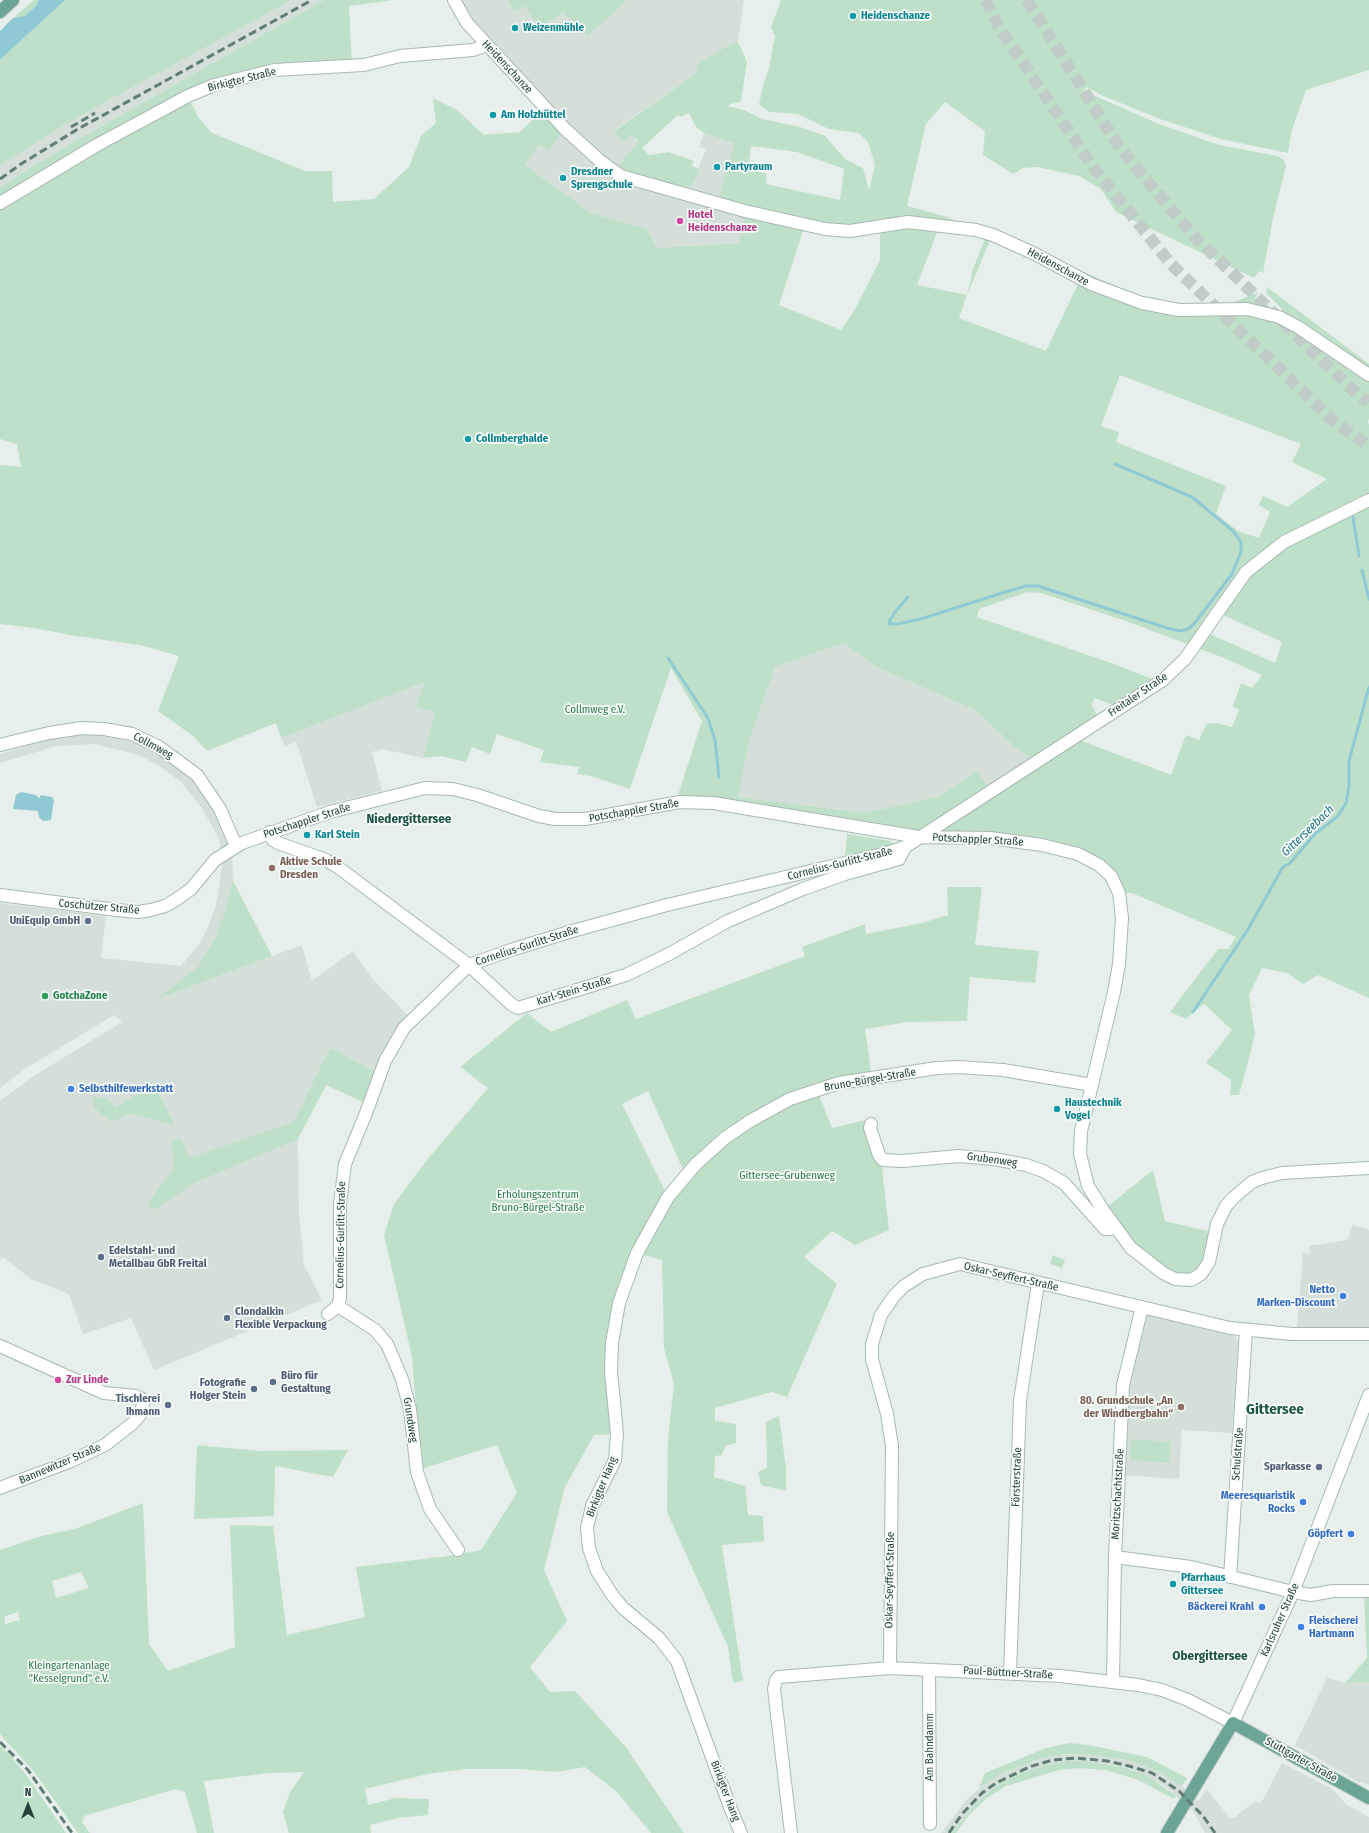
<!DOCTYPE html>
<meta charset="utf-8">
<style>
body{margin:0}
#map{position:relative;width:1369px;height:1833px;overflow:hidden;background:#e6efeb;font-family:"Fira Sans Condensed",sans-serif}
canvas{display:block}
.north{position:absolute;left:8px;top:1785px;width:40px;height:40px;-webkit-text-stroke:3px #f7fbf9;paint-order:stroke;rotate:0deg;font-size:11px;font-weight:700;line-height:16px;text-align:center;color:#24423a}
.north::after{content:'';display:block;margin:auto;width:14px;height:18px;background:#24423a;clip-path:polygon(50% 0,100% 100%,50% 72%,0 100%)}
</style>
<div id="map">
<canvas width="1369" height="1833"></canvas>
<div class="north">N</div>
</div>
<script>
const g = document.querySelector('canvas').getContext('2d');
g.lineJoin = 'round';
function fillPath(path, color) { g.fillStyle = color; g.fill(path, 'evenodd'); }
const shape = rows => new Path2D(rows.map(r => 'M' + r).join(''));
function trace(path, color, width, dash) { g.strokeStyle = color; g.lineWidth = width; g.lineCap = dash ? 'butt' : 'round'; g.setLineDash(dash || []); g.stroke(path); }
function label(font, color, halo, rows, align = 'center') {
  g.font = font + ' "Fira Sans Condensed",sans-serif'; g.lineWidth = 3.5; g.setLineDash([]); g.textBaseline = 'middle'; g.strokeStyle = halo; g.fillStyle = color; for (const [text, x, y, turn = 0] of rows) {
    g.save(); g.translate(x, y); g.rotate((+turn || 0) * Math.PI / 180); g.textAlign = isNaN(turn) ? turn : align; if (halo) g.strokeText(text, 0, 0); g.fillText(text, 0, 0); g.restore();
  }
}
const built = shape([
 [292,0,324,0,82,137,25,171,0,188,0,165,29,146,71,121],
 [459,0,508,0,513,10,524,5,563,12,613,14,627,0,744,0,738,42,727,46,699,64,695,74,613,131,624,141,631,135,639,142,616,168,598,155,522,77,521,72,507,55,470,18],
 [562,132,611,176,624,184,682,200,685,188,693,183,706,149,699,147,704,133,736,144,719,194,744,215,739,243,657,248,647,229,591,213,524,164,539,144],
 [844,643,874,666,975,710,1015,747,1038,762,989,792,976,772,939,796,865,813,737,797,749,741,775,667],
 [424,681,416,707,435,711,423,758,382,749,372,752,382,791,317,807,296,741,285,747,281,738],
 [95,734,143,744,167,757,189,773,210,801,226,833,232,854,233,881,228,906,216,938,198,968,159,998,302,945,312,981,353,951,370,976,412,1020,375,1072,330,1047,295,1122,298,1139,299,1214,304,1265,322,1300,154,1370,131,1318,83,1334,69,1294,31,1279,3,1257,0,1260,0,1101,32,1077,122,1022,114,1015,25,1069,0,1088,0,903,106,916,101,958,181,966,199,945,208,927,215,909,219,888,222,865,219,839,202,808,181,782,161,767,139,755,94,744,56,746,0,763,0,754,56,737],
 [1353,1225,1369,1230,1369,1328,1297,1329,1303,1253,1310,1254,1309,1246,1347,1240],
 [1146,1315,1235,1336,1238,1341,1232,1433,1182,1430,1179,1479,1123,1475,1129,1384],
 [1327,1678,1345,1683,1369,1682,1369,1785,1356,1781,1295,1745],
 [1066,1754,1087,1754,1131,1761,1157,1771,1182,1786,1199,1801,1207,1789,1229,1817,1235,1817,1255,1801,1261,1803,1282,1763,1331,1788,1346,1804,1369,1817,1369,1833,1205,1833,1193,1811,1164,1786,1127,1767,1085,1761,1065,1761,1043,1766,1014,1776,989,1791,974,1805,952,1833,941,1833,967,1799,988,1781,1001,1774,1041,1758]
]);
const green = shape([
 [34,0,39,0,36,6,25,16,13,18],
 [65,0,292,0,71,121,0,165,0,60],
 [324,0,394,0,349,6,352,66,274,70,214,85,188,96,198,117,212,133,305,171,332,171,333,202,374,199,409,167,421,136,436,123,433,98,457,110,484,135,520,132,542,111,562,132,549,151,539,144,525,165,591,213,647,229,657,248,739,243,744,215,747,215,801,228,803,231,779,305,841,330,855,309,880,260,880,229,896,225,923,226,965,231,991,238,967,295,959,318,1046,351,1079,282,1118,299,1155,309,1188,313,1248,312,1281,320,1294,327,1369,378,1369,419,1367,422,1369,424,1369,998,1318,975,1303,984,1287,973,1262,968,1249,995,1255,1035,1239,1095,1230,1095,1231,1080,1206,1063,1232,1030,1204,1004,1186,1019,1170,1012,1218,949,1228,949,1236,937,1132,893,1119,893,1111,876,1099,865,1078,854,1064,850,1014,840,919,837,713,803,680,802,678,795,702,721,671,668,630,789,591,776,577,774,579,767,540,762,544,750,497,734,490,754,472,747,466,762,441,756,423,758,435,712,416,707,424,682,281,738,276,723,207,751,193,736,158,711,179,656,140,645,70,635,34,628,0,624,0,465,21,467,17,444,0,439,0,188,25,171,82,137],
 [938,230,973,234,985,239,973,269,967,295,917,285],
 [1120,375,1301,444,1292,462,1327,479,1287,507,1263,496,1259,505,1270,512,1259,538,1238,531,1216,514,1226,486,1116,442,1119,432,1101,426],
 [1027,592,1041,593,1126,621,1224,658,1262,675,1252,688,1241,683,1233,706,1239,710,1232,727,1216,723,1206,724,1199,740,1186,735,1171,775,1067,735,1097,715,1092,705,1094,698,1114,705,1152,679,1117,665,977,617,979,609],
 [1223,615,1282,642,1275,663,1210,634],
 [844,643,874,666,975,710,1015,747,1037,762,989,791,985,781,976,772,939,796,865,813,738,797,749,741,775,667],
 [508,0,627,0,613,14,587,35,563,12,540,28,524,6,513,11],
 [781,0,1369,0,1369,70,1306,90,1292,130,1288,153,1221,139,1160,119,1101,95,1087,87,1084,91,1159,124,1219,145,1277,156,1284,160,1286,166,1273,218,1263,273,1259,271,1254,278,1116,212,1101,189,1079,176,1037,167,1023,168,1013,174,983,155,985,131,945,102,926,124,907,206,944,216,961,223,845,228,724,200,719,194,735,144,704,133,696,127,689,113,681,117,678,115,642,148,649,155,668,152,694,161,692,166,699,169,693,183,690,186,682,187,634,174,618,166,639,141,631,135,624,142,613,132,695,74,698,64,727,46,738,42,747,62,741,102,730,104,728,106,744,110,762,119,800,127,825,136,845,159,863,168,869,190,875,165,868,142,859,133,829,129,798,114,770,112,759,105,763,85,769,69,775,36,771,27],
 [751,146,797,152,844,169,840,200,766,184,767,174,748,168],
 [1084,272,1132,293,1153,301,1175,304,1228,305,1258,292,1255,299,1262,305,1267,304,1272,310,1161,305,1082,276],
 [1267,287,1369,364,1369,372,1283,315,1282,309,1266,293],
 [847,834,891,841,893,844,890,847,845,859],
 [233,881,272,956,157,999,198,967,216,937,227,906],
 [947,887,982,887,975,945,1039,951,1035,983,970,977,967,1021,907,1022,865,1029,872,1078,817,1090,832,1128,870,1119,881,1159,889,1230,855,1245,832,1231,804,1257,837,1284,787,1397,772,1392,715,1408,715,1421,736,1424,736,1443,725,1446,722,1455,715,1456,714,1477,745,1486,748,1515,763,1516,764,1541,722,1545,743,1681,733,1683,728,1647,667,1512,668,1439,674,1384,664,1348,662,1260,637,1253,617,1313,617,1434,594,1435,565,1487,544,1570,567,1621,530,1667,550,1692,575,1691,625,1746,684,1833,651,1833,616,1791,585,1767,555,1772,517,1769,465,1769,428,1774,365,1789,368,1805,396,1798,429,1799,428,1815,398,1818,370,1825,371,1833,289,1833,283,1812,290,1792,304,1772,269,1773,204,1781,214,1833,197,1833,185,1792,176,1789,84,1816,82,1822,90,1833,78,1833,35,1773,0,1734,0,1550,41,1536,75,1529,143,1503,149,1644,168,1671,235,1647,230,1525,273,1526,287,1635,365,1617,356,1567,448,1556,481,1550,517,1493,497,1445,421,1469,412,1357,384,1235,394,1204,427,1160,488,1088,460,1067,527,1013,551,1032,627,1000,636,1019,805,956,802,947,865,924,866,934,922,923,948,915],
 [648,1091,686,1176,668,1197,622,1104],
 [81,1572,89,1588,56,1598,52,1581],
 [18,1612,20,1620,5,1624,5,1616],
 [330,1047,375,1072,363,1102,326,1085,298,1139,194,1183,154,1210,148,1203,174,1168,172,1141,181,1139,189,1158,294,1122],
 [154,1084,175,1126,132,1113,111,1122,94,1107,92,1097,106,1098,116,1108],
 [1153,1170,1165,1221,1215,1233,1201,1274,1164,1273,1103,1210],
 [1053,1255,1065,1260,1062,1268,1050,1264],
 [779,1416,786,1468,786,1491,761,1485,758,1472,767,1468,766,1422],
 [1131,1439,1171,1442,1169,1463,1130,1460],
 [197,1445,259,1451,348,1450,333,1477,275,1466,274,1516,194,1519],
 [1364,1594,1369,1594,1369,1682,1345,1683,1367,1658],
 [1069,1743,1089,1745,1147,1757,1187,1778,1182,1786,1157,1771,1131,1761,1087,1754,1066,1754,1041,1758,1023,1765,1001,1774,979,1788,985,1773,1046,1748],
 [0,1746,11,1756,30,1780,66,1833,0,1833],
 [1065,1761,1085,1761,1127,1768,1149,1777,1176,1796,1174,1799,1136,1779,1105,1770,1079,1768,1059,1770,1006,1786,987,1798,968,1816,956,1833,952,1833,974,1805,989,1791,1014,1776,1043,1766]
]);
const water = shape([
 [39,0,65,0,0,60,0,31,13,18,25,16,36,6],
 [21,792,36,795,39,798,41,795,52,797,54,800,51,820,43,821,39,817,38,811,13,809,16,795]
]);
const stream = shape([
 [1353,517,1359,556],
 [1362,570,1369,599],
 [908,597,895,612,889,622,890,624,898,624,924,618,999,594,1026,586,1038,586,1167,628,1180,631,1188,629,1194,624,1232,574,1241,552,1241,542,1233,531,1192,497,1115,464],
 [668,658,708,718,715,740,719,777],
 [1193,1012,1247,931,1283,867,1290,863,1315,834,1338,816,1346,803,1349,786,1349,761,1369,687]
]);
const highwayTunnel = shape([
 [986,0,997,24,1093,167,1171,264,1332,420,1369,446],
 [1027,0,1119,147,1193,235,1358,395,1369,402]
]);
const minor = shape([
 [454,0,467,23,565,129,599,160,621,176,745,211,825,229,850,231,908,222,976,230,993,235,1035,254,1091,284,1142,303,1179,310,1247,309,1279,317,1298,327,1369,375],
 [0,203,97,145,188,96,214,85,274,70,364,65,400,56,473,50,487,45],
 [0,745,49,733,82,728,104,729,132,734,159,747,197,775,220,809,236,846],
 [270,832,273,840,278,843,326,860,339,868,469,965,511,1004,518,1008,626,975,669,954,728,921,803,889,845,874,899,859,905,847],
 [0,895,117,910,138,912,151,910,165,906,177,899,191,889,215,860,242,843,330,812,425,788,453,789,477,795,539,816,555,819,585,819,680,802,713,803,919,837,990,838,1042,845,1078,854,1099,865,1111,876,1119,893,1122,918,1119,964,1114,992,1081,1131,1080,1154,1088,1186,1103,1210,1131,1248,1163,1273,1175,1279,1191,1280,1201,1274,1209,1262,1217,1224,1226,1206,1233,1198,1252,1182,1262,1178,1282,1173,1369,1168],
 [871,1124,870,1128,879,1155,883,1160,902,1161,959,1156,994,1159,1026,1165,1043,1171,1064,1183,1105,1229,1110,1229,1114,1226],
 [338,1306,375,1330,387,1344,402,1379,410,1409,417,1472,430,1509,458,1550],
 [328,1314,338,1306,340,1298,340,1204,345,1164,366,1113,385,1061,404,1028,469,965,511,950,569,932,667,905,887,853,905,847,1163,680,1185,659,1246,572,1284,542,1369,500],
 [0,1346,104,1393,136,1396,142,1399,143,1404,140,1415,133,1423,105,1445,69,1462,0,1488],
 [1115,1557,1191,1567,1293,1592,1311,1595,1333,1591,1369,1591],
 [1230,1577,1246,1330],
 [890,1668,892,1446,887,1414,872,1359,872,1344,881,1315,894,1296,904,1286,923,1274,960,1264,1230,1328,1292,1334,1369,1334],
 [929,1670,930,1824],
 [1010,1673,1020,1401,1038,1283],
 [1113,1682,1115,1557,1123,1385,1142,1307],
 [741,1833,730,1807,677,1661,659,1638,623,1608,613,1596,597,1571,589,1548,587,1528,592,1506,615,1460,617,1434,611,1372,612,1343,619,1303,637,1253,668,1197,696,1164,725,1138,750,1121,790,1099,839,1083,937,1068,959,1067,1003,1070,1092,1085],
 [791,1833,774,1689,776,1680,779,1677,890,1668,1060,1676,1138,1685,1162,1690,1188,1700,1233,1723,1293,1592,1369,1395]
]);
const major = shape([
 [0,12,13,0],
 [1167,1833,1233,1723,1369,1798]
]);
const rail = shape([
 [71,127,95,113],
 [0,179,21,164,78,129,312,0],
 [0,1742,28,1770,72,1833],
 [949,1833,962,1814,982,1793,996,1783,1029,1767,1053,1760,1076,1758,1107,1761,1129,1766,1152,1773,1179,1791,1203,1816,1215,1833]
]);
const markers = [
 [853,16,4,"#0f9aa8"],
 [515,28,4,"#0f9aa8"],
 [493,115,4,"#0f9aa8"],
 [717,167,4,"#0f9aa8"],
 [563,178,4,"#0f9aa8"],
 [680,221,4,"#d1479c"],
 [468,439,4,"#0f9aa8"],
 [307,835,4,"#0f9aa8"],
 [272,868,4,"#8d6e63"],
 [88,921,4,"#5c6f8a"],
 [45,996,4,"#2e9e5b"],
 [71,1089,4,"#3f7fe0"],
 [1057,1109,4,"#0f9aa8"],
 [101,1257,4,"#5c6f8a"],
 [1343,1296,4,"#3f7fe0"],
 [227,1318,4,"#5c6f8a"],
 [58,1380,4,"#d1479c"],
 [273,1382,4,"#5c6f8a"],
 [254,1389,4,"#5c6f8a"],
 [168,1405,4,"#5c6f8a"],
 [1181,1407,4,"#8d6e63"],
 [1319,1467,4,"#5c6f8a"],
 [1303,1502,4,"#3f7fe0"],
 [1351,1534,4,"#3f7fe0"],
 [1173,1584,4,"#0f9aa8"],
 [1262,1607,4,"#3f7fe0"],
 [1301,1627,4,"#3f7fe0"]
];
const cultureNames = [
 ["Heidenschanze",861,16],
 ["Weizenmühle",523,28],
 ["Am Holzhüttel",501,115],
 ["Partyraum",725,167],
 ["Dresdner",571,172],
 ["Sprengschule",571,185],
 ["Collmberghalde",476,439],
 ["Karl Stein",315,835],
 ["Haustechnik",1065,1103],
 ["Vogel",1065,1116],
 ["Pfarrhaus",1181,1578],
 ["Gittersee",1181,1591]
];
const streetNames = [
 ["Heidenschanze",507,67,47],
 ["Birkigter Straße",242,80,-14],
 ["Heidenschanze",1058,267,28],
 ["Freitaler Straße",1138,695,-34],
 ["Collmweg",153,746,28],
 ["Potschappler Straße",634,811,-10],
 ["Potschappler Straße",307,821,-18],
 ["Potschappler Straße",978,840,3],
 ["Cornelius-Gurlitt-Straße",840,864,-14],
 ["Coschützer Straße",99,907,5],
 ["Cornelius-Gurlitt-Straße",527,946,-18],
 ["Karl-Stein-Straße",574,991,-17],
 ["Bruno-Bürgel-Straße",870,1080,-10],
 ["Grubenweg",992,1160,8],
 ["Cornelius-Gurlitt-Straße",341,1235,-89],
 ["Oskar-Seyffert-Straße",1011,1277,13],
 ["Grundweg",410,1420,81],
 ["Schulstraße",1238,1454,-86],
 ["Bannewitzer Straße",60,1464,-23],
 ["Försterstraße",1017,1477,-88],
 ["Birkigter Hang",602,1487,-68],
 ["Moritzschachtstraße",1118,1494,-87],
 ["Oskar-Seyffert-Straße",890,1580,-89],
 ["Karlsruher Straße",1280,1620,-66],
 ["Paul-Büttner-Straße",1008,1673,3],
 ["Am Bahndamm",930,1747,-90],
 ["Stuttgarter Straße",1301,1760,29],
 ["Birkigter Hang",725,1791,69]
];
const hotelNames = [
 ["Hotel",688,215],
 ["Heidenschanze",688,228],
 ["Zur Linde",66,1380]
];
const parkNames = [
 ["Collmweg e.V.",595,710],
 ["Gittersee-Grubenweg",787,1176],
 ["Erholungszentrum",538,1195],
 ["Bruno-Bürgel-Straße",538,1208],
 ["Kleingartenanlage",69,1666],
 ["\"Kesselgrund\" e.V.",69,1679]
];
const educationNames = [
 ["Aktive Schule",280,862],
 ["Dresden",280,875],
 ["80. Grundschule „An",1173,1401,"right"],
 ["der Windbergbahn“",1173,1414,"right"]
];
const serviceNames = [
 ["UniEquip GmbH",80,921],
 ["Edelstahl- und",109,1251,"left"],
 ["Metallbau GbR Freital",109,1264,"left"],
 ["Clondalkin",235,1312,"left"],
 ["Flexible Verpackung",235,1325,"left"],
 ["Büro für",281,1376,"left"],
 ["Gestaltung",281,1389,"left"],
 ["Fotografie",246,1383],
 ["Holger Stein",246,1396],
 ["Tischlerei",160,1399],
 ["Ihmann",160,1412],
 ["Sparkasse",1311,1467]
];
const leisureNames = [
 ["GotchaZone",53,996]
];
const shopNames = [
 ["Selbsthilfewerkstatt",79,1089,"left"],
 ["Netto",1335,1290],
 ["Marken-Discount",1335,1303],
 ["Meeresquaristik",1295,1496],
 ["Rocks",1295,1509],
 ["Göpfert",1343,1534],
 ["Bäckerei Krahl",1254,1607],
 ["Fleischerei",1309,1621,"left"],
 ["Hartmann",1309,1634,"left"]
];
const waterNames = [
 ["Gitterseebach",1308,831,-44]
];
const quarterNames = [
 ["Niedergittersee",409,819],
 ["Obergittersee",1210,1656]
];
const districtNames = [
 ["Gittersee",1275,1410]
];
fillPath(built, '#d4dfda');
fillPath(green, '#bfe0c8');
fillPath(water, '#8ec9d4');
trace(stream, '#8ec9d4', 3);
trace(highwayTunnel, '#bfccc8', 12, [12, 6]);
trace(minor, '#a8b8b2', 14);
trace(major, '#c2cac8', 14);
trace(minor, '#fff', 12);
trace(major, '#6aa596', 12);
trace(rail, '#5f7d75', 3, [8, 4]);
for (const [x, y, r, color] of markers) { const dot = new Path2D(); dot.arc(x, y, r, 0, 2 * Math.PI); g.fillStyle = color; g.fill(dot); trace(dot, '#f7fbf9', 1.5); }
label('bold 11px', '#0d838f', '#f7fbf9', cultureNames, 'left');
label('11px', '#24423a', '#f7fbf9', streetNames);
label('bold 11px', '#b23c85', '#f7fbf9', hotelNames, 'left');
label('11px', '#2d7a4b', '#f7fbf9', parkNames);
label('bold 11px', '#785e54', '#f7fbf9', educationNames, 'left');
label('bold 11px', '#4e5e75', '#f7fbf9', serviceNames, 'right');
label('bold 11px', '#27864d', '#f7fbf9', leisureNames, 'left');
label('bold 11px', '#366cbe', '#f7fbf9', shopNames, 'right');
label('italic 12px', '#1c6f80', '#f7fbf9', waterNames);
label('bold 13px', '#1f5548', '#f7fbf9', quarterNames);
label('bold 15px', '#1f5548', '#f7fbf9', districtNames);
</script>
